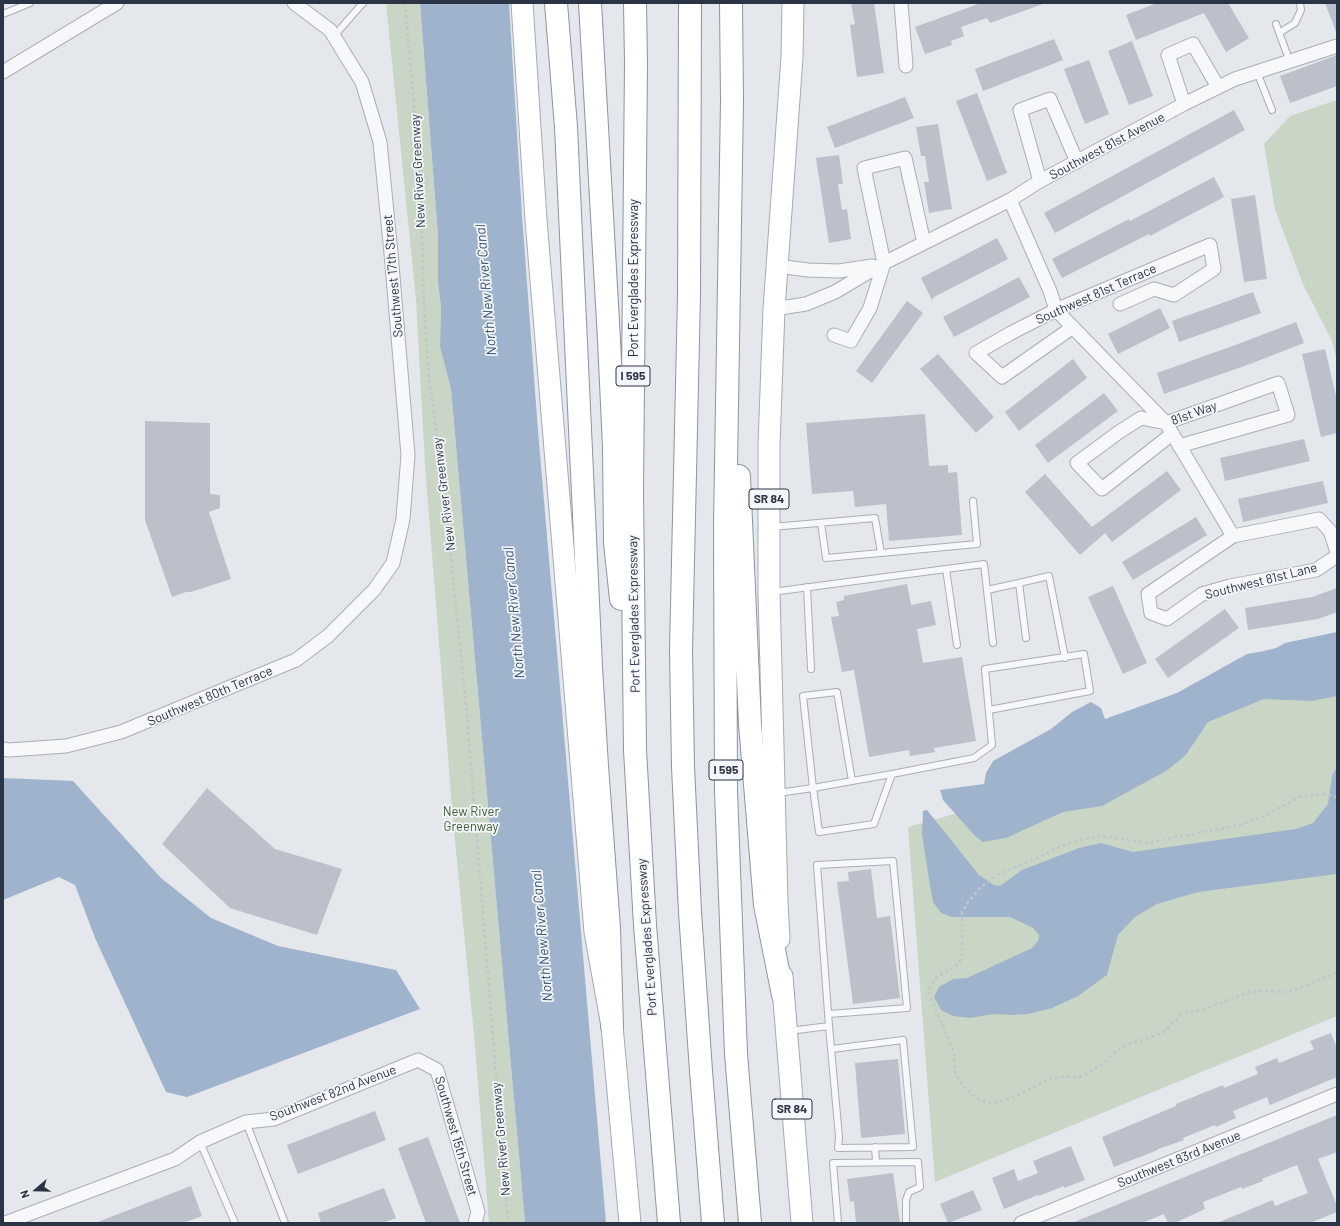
<!DOCTYPE html>
<style>
body{margin:0}
#map{position:relative;width:1340px;height:1226px;overflow:hidden;background:#e4e7ec;font-family:Barlow,sans-serif}
canvas{display:block}
.frame{position:absolute;inset:0;border:4px solid #2b3445;pointer-events:none}
.north{position:absolute;left:16px;top:1170px;width:40px;height:40px;-webkit-text-stroke:3px #f4f6f9;paint-order:stroke;rotate:250deg;font-size:11px;font-weight:700;line-height:16px;text-align:center;color:#2b3445}
.north::after{content:'';display:block;margin:auto;width:14px;height:18px;background:#2b3445;clip-path:polygon(50% 0,100% 100%,50% 72%,0 100%)}
</style>
<div id="map">
<canvas width="1340" height="1226"></canvas>
<div class="frame"></div>
<div class="north">N</div>
</div>
<script>
const g = document.querySelector('canvas').getContext('2d');
g.lineJoin = 'round';
function fillPath(path, color) { g.fillStyle = color; g.fill(path, 'evenodd'); }
const shape = rows => new Path2D(rows.map(r => 'M' + r).join(''));
function trace(path, color, width, dash) { g.strokeStyle = color; g.lineWidth = width; g.lineCap = dash ? 'butt' : 'round'; g.setLineDash(dash || []); g.stroke(path); }
function label(font, color, halo, rows, align = 'center') {
  g.font = font + ' Barlow,sans-serif'; g.lineWidth = 3.5; g.setLineDash([]); g.textBaseline = 'middle'; g.strokeStyle = halo; g.fillStyle = color; for (const [text, x, y, turn = 0] of rows) {
    g.save(); g.translate(x, y); g.rotate((+turn || 0) * Math.PI / 180); g.textAlign = isNaN(turn) ? turn : align; if (halo) g.strokeText(text, 0, 0); g.fillText(text, 0, 0); g.restore();
  }
}
const green = shape([
 [386,3,420,3,438,236,438,282,441,306,440,347,451,389,525,1223,489,1223,475,1046,453,820,425,465,416,300],
 [1337,100,1337,362,1332,341,1302,282,1275,209,1264,144,1290,116],
 [1337,645,1337,1016,935,1182,908,827,986,805]
]);
const water = shape([
 [420,3,509,3,522,215,538,431,606,1223,525,1223,451,389,440,347,441,306,438,282,438,236],
 [1337,632,1337,696,1312,701,1264,699,1208,722,1185,756,1166,771,1102,806,1063,812,1006,838,983,842,975,836,943,800,940,790,984,784,986,773,993,761,1051,729,1072,712,1091,702,1101,708,1105,719,1177,693,1247,654,1264,651,1276,648,1285,643],
 [1337,767,1337,874,1198,892,1157,904,1135,917,1118,935,1107,975,1078,996,1052,1008,1028,1014,1011,1015,994,1014,970,1018,953,1016,941,1010,934,997,939,987,953,979,967,978,1032,948,1038,941,1039,935,1033,928,1010,917,952,917,941,913,933,902,929,880,922,834,923,811,927,810,979,875,994,885,1000,886,1022,870,1079,848,1101,843,1133,852,1296,829,1313,823,1328,804,1332,776],
 [3,778,73,781,161,878,211,918,278,946,396,970,420,1009,187,1097,166,1092,95,938,75,885,59,877,3,900]
]);
const building = shape([
 [851,3,874,3,884,73,857,77,850,25,855,24],
 [981,3,1043,3,1043,4,990,23,987,18,961,27,964,36,951,41,952,45,925,54,915,27],
 [1157,3,1228,3,1249,38,1226,52,1204,13,1136,40,1126,15],
 [1325,3,1337,3,1337,32,1336,32],
 [1054,39,1063,60,983,91,975,69],
 [1132,41,1153,96,1129,105,1108,51],
 [1337,55,1337,86,1290,103,1280,76],
 [1089,60,1109,114,1085,124,1064,69],
 [977,93,1007,173,987,181,956,101],
 [905,97,914,118,835,148,827,127],
 [1234,110,1245,130,1055,233,1044,213],
 [938,124,952,209,929,213,924,182,929,182,925,156,921,156,916,127],
 [839,155,843,184,838,184,842,210,847,209,851,239,829,243,816,158],
 [1214,177,1224,197,1150,236,1149,234,1062,278,1052,259,1129,219,1130,221],
 [1255,195,1267,279,1244,282,1231,199],
 [997,238,1008,259,934,297,932,300,921,278],
 [1019,277,1030,297,954,337,943,317],
 [1253,292,1261,313,1179,342,1172,321],
 [907,301,923,313,872,383,856,371],
 [1160,308,1170,328,1118,354,1108,334],
 [1296,322,1304,343,1250,364,1164,394,1157,373,1238,344],
 [1325,349,1337,400,1337,433,1321,437,1302,354],
 [938,354,994,417,976,433,920,369],
 [1073,359,1087,378,1019,431,1005,412],
 [1104,393,1118,411,1048,463,1035,445],
 [925,414,929,466,948,465,948,473,957,472,962,535,889,541,886,504,855,507,853,491,812,494,806,423],
 [145,421,210,423,210,494,220,495,220,508,209,512,231,579,191,592,186,592,172,597,145,520],
 [1304,439,1310,461,1225,481,1220,458],
 [1167,471,1181,490,1112,542,1105,533,1080,555,1025,492,1045,474,1092,527],
 [1323,481,1328,503,1243,522,1238,499],
 [1196,517,1207,535,1133,580,1122,562],
 [907,584,911,605,931,601,936,625,917,629,923,663,962,657,976,741,934,748,935,752,910,756,909,750,869,757,854,670,842,672,831,617,839,616,836,602,844,600,844,596],
 [1113,586,1147,663,1123,674,1088,597],
 [1337,588,1337,612,1318,619,1248,630,1245,608,1312,597],
 [1225,609,1239,628,1168,678,1155,659],
 [207,788,275,849,342,869,317,935,230,908,162,844],
 [871,869,877,918,890,916,900,998,853,1004,837,882,849,881,848,872],
 [1331,1033,1337,1048,1337,1077,1270,1105,1267,1097,1233,1111,1236,1118,1216,1127,1215,1125,1183,1138,1184,1140,1158,1149,1158,1150,1114,1167,1102,1137,1176,1106,1176,1104,1223,1085,1224,1088,1258,1074,1255,1067,1277,1058,1279,1063,1314,1049,1310,1041],
 [898,1059,905,1134,861,1138,855,1063],
 [375,1111,386,1140,298,1174,287,1145],
 [1337,1115,1337,1152,1318,1159,1337,1206,1337,1212,1315,1221,1310,1223,1217,1223,1273,1200,1275,1206,1308,1193,1297,1165,1262,1179,1263,1181,1242,1189,1241,1187,1203,1202,1205,1209,1175,1223,1168,1223,1164,1214,1142,1223,1072,1223],
 [428,1137,460,1223,426,1223,398,1148],
 [1071,1146,1085,1180,1064,1188,1064,1186,1039,1196,1038,1195,1004,1209,992,1178,1014,1169,1018,1181,1038,1173,1033,1161],
 [893,1173,900,1223,856,1223,854,1201,850,1202,847,1179],
 [191,1186,202,1216,183,1223,95,1223],
 [384,1188,396,1218,382,1223,321,1223,318,1213],
 [973,1190,982,1210,948,1223,940,1204]
]);
const path = shape([
 [405,3,420,178,424,305,428,368,446,511,466,703,508,1223],
 [1337,797,1323,794,1299,797,1263,817,1239,825,1147,843,1102,836,1083,839,1057,848,1035,859,996,875,980,888,968,902,962,912,962,956,959,964,937,977,934,981,929,989,930,996,954,1052,955,1072,962,1085,974,1096,983,1101,991,1103,1004,1100,1018,1095,1049,1079,1062,1077,1079,1077,1087,1074,1104,1063,1114,1053,1128,1044,1163,1033,1182,1014,1204,1009,1250,992,1258,991,1289,992,1337,973]
]);
const service = shape([
 [3,14,30,3],
 [1276,24,1290,62],
 [1279,33,1295,23,1301,10,1300,3],
 [334,36,363,3],
 [1257,72,1272,110],
 [772,527,875,518,881,553,826,558,821,523],
 [881,553,977,544,973,501],
 [946,569,957,645],
 [807,587,811,669],
 [987,590,1019,583],
 [772,592,984,564,993,643],
 [1026,638,1019,583,1049,576,1065,658],
 [852,781,837,692,803,696,813,788,852,781,892,774],
 [778,793,813,788,819,832,874,824,892,774,974,758,992,745,985,669,1084,654,1090,691,989,710],
 [829,1014,907,1008,893,861,817,865,829,1026],
 [789,1031,829,1026,839,1137,838,1148,913,1147,903,1040,832,1049],
 [246,1122,285,1223],
 [200,1142,235,1223],
 [875,1147,876,1162],
 [838,1223,833,1163,918,1162,920,1187,909,1192,906,1200,906,1223]
]);
const minor = shape([
 [901,3,906,66],
 [3,72,117,3],
 [1184,104,1168,55,1193,44,1218,87],
 [1040,181,1020,110,1050,99,1077,162],
 [1010,200,1050,291,1056,310,1166,423,1233,536],
 [777,266,808,270,839,271,872,266],
 [774,309,806,304,835,292,884,263,1010,200,1040,181,1184,104,1235,79,1337,46],
 [1073,327,1002,377,976,353,1011,333,1056,310,1210,245,1214,269,1174,295,1154,289,1120,304],
 [834,335,851,341,870,308,884,263,864,168,905,158,924,243],
 [1172,434,1102,489,1077,463,1119,432,1141,418,1166,423,1278,383,1288,415,1179,446],
 [1337,552,1330,531,1319,519,1233,536,1148,594,1151,613,1167,619,1202,594,1230,586,1316,570,1337,556],
 [3,749,9,750,66,746,121,732,296,660,328,636,374,590,393,563,403,519,408,455,391,253,380,142,362,82,330,30,294,3],
 [5,1223,175,1159,200,1142,246,1122,274,1119,418,1060,437,1070,478,1212,475,1223],
 [1021,1223,1337,1094]
]);
const primary = shape([
 [522,3,536,220,595,932,612,1026,630,1223],
 [779,939,777,902,769,592,769,445,774,309,792,57,793,3],
 [782,976,802,1223]
]);
const motorway = shape([
 [556,3,566,127,591,667,597,766,609,928,612,1026],
 [590,3,609,340,614,447,615,543,621,599],
 [635,3,636,63,632,491,635,750,645,925,669,1223],
 [690,3,689,295,681,650,683,767,690,912,701,1071,713,1223],
 [731,3,732,101,725,526,726,791,736,1054,750,1223],
 [739,476,750,724,765,905,783,995]
]);
const shields = [
 [633,376,34],
 [769,499,40],
 [726,770,34],
 [792,1109,40]
];
const shieldNames = [
 ["I 595",633,376],
 ["SR 84",769,499],
 ["I 595",726,770],
 ["SR 84",792,1109]
];
const streetNames = [
 ["Southwest 81st Avenue",1107,146,-28],
 ["New River Greenway",418,171,-93],
 ["Southwest 17th Street",393,276,-95],
 ["Port Everglades Expressway",634,278,-90],
 ["Southwest 81st Terrace",1096,294,-24],
 ["81st Way",1194,413,-20],
 ["New River Greenway",444,494,-97],
 ["Southwest 81st Lane",1261,581,-14],
 ["Port Everglades Expressway",634,614,-91],
 ["Southwest 80th Terrace",210,696,-23],
 ["Port Everglades Expressway",647,937,-94],
 ["Southwest 82nd Avenue",333,1093,-21],
 ["Southwest 15th Street",456,1136,74],
 ["New River Greenway",501,1139,-95],
 ["Southwest 83rd Avenue",1179,1159,-22]
];
const parkNames = [
 ["New River",471,812],
 ["Greenway",471,827]
];
const waterNames = [
 ["North New River Canal",486,290,-95],
 ["North New River Canal",514,613,-95],
 ["North New River Canal",542,936,-95]
];
fillPath(green, '#c9d6c5');
fillPath(water, '#9fb4cc');
fillPath(building, '#bbc0ca');
trace(service, '#a9aeb7', 8);
trace(minor, '#a9aeb7', 15);
trace(primary, '#a3abb8', 23);
trace(motorway, '#8b94a3', 24);
trace(path, '#c2c5cb', 2.5, [3, 3]);
trace(service, '#f7f8fa', 6);
trace(minor, '#f7f8fa', 13);
trace(primary, '#fff', 21);
trace(motorway, '#fff', 22);
for (const [x, y, w] of shields) { const box = new Path2D(); box.roundRect(x - w / 2, y - 10, w, 20, 3); g.fillStyle = '#f4f6f9'; g.fill(box); trace(box, '#2b3445', 1); }
label('bold 12px', '#2b3445', null, shieldNames);
label('13px', '#2b3445', '#f4f6f9', streetNames);
label('13px', '#3f6138', '#f4f6f9', parkNames);
label('italic 14px', '#34527a', '#f4f6f9', waterNames);
</script>
